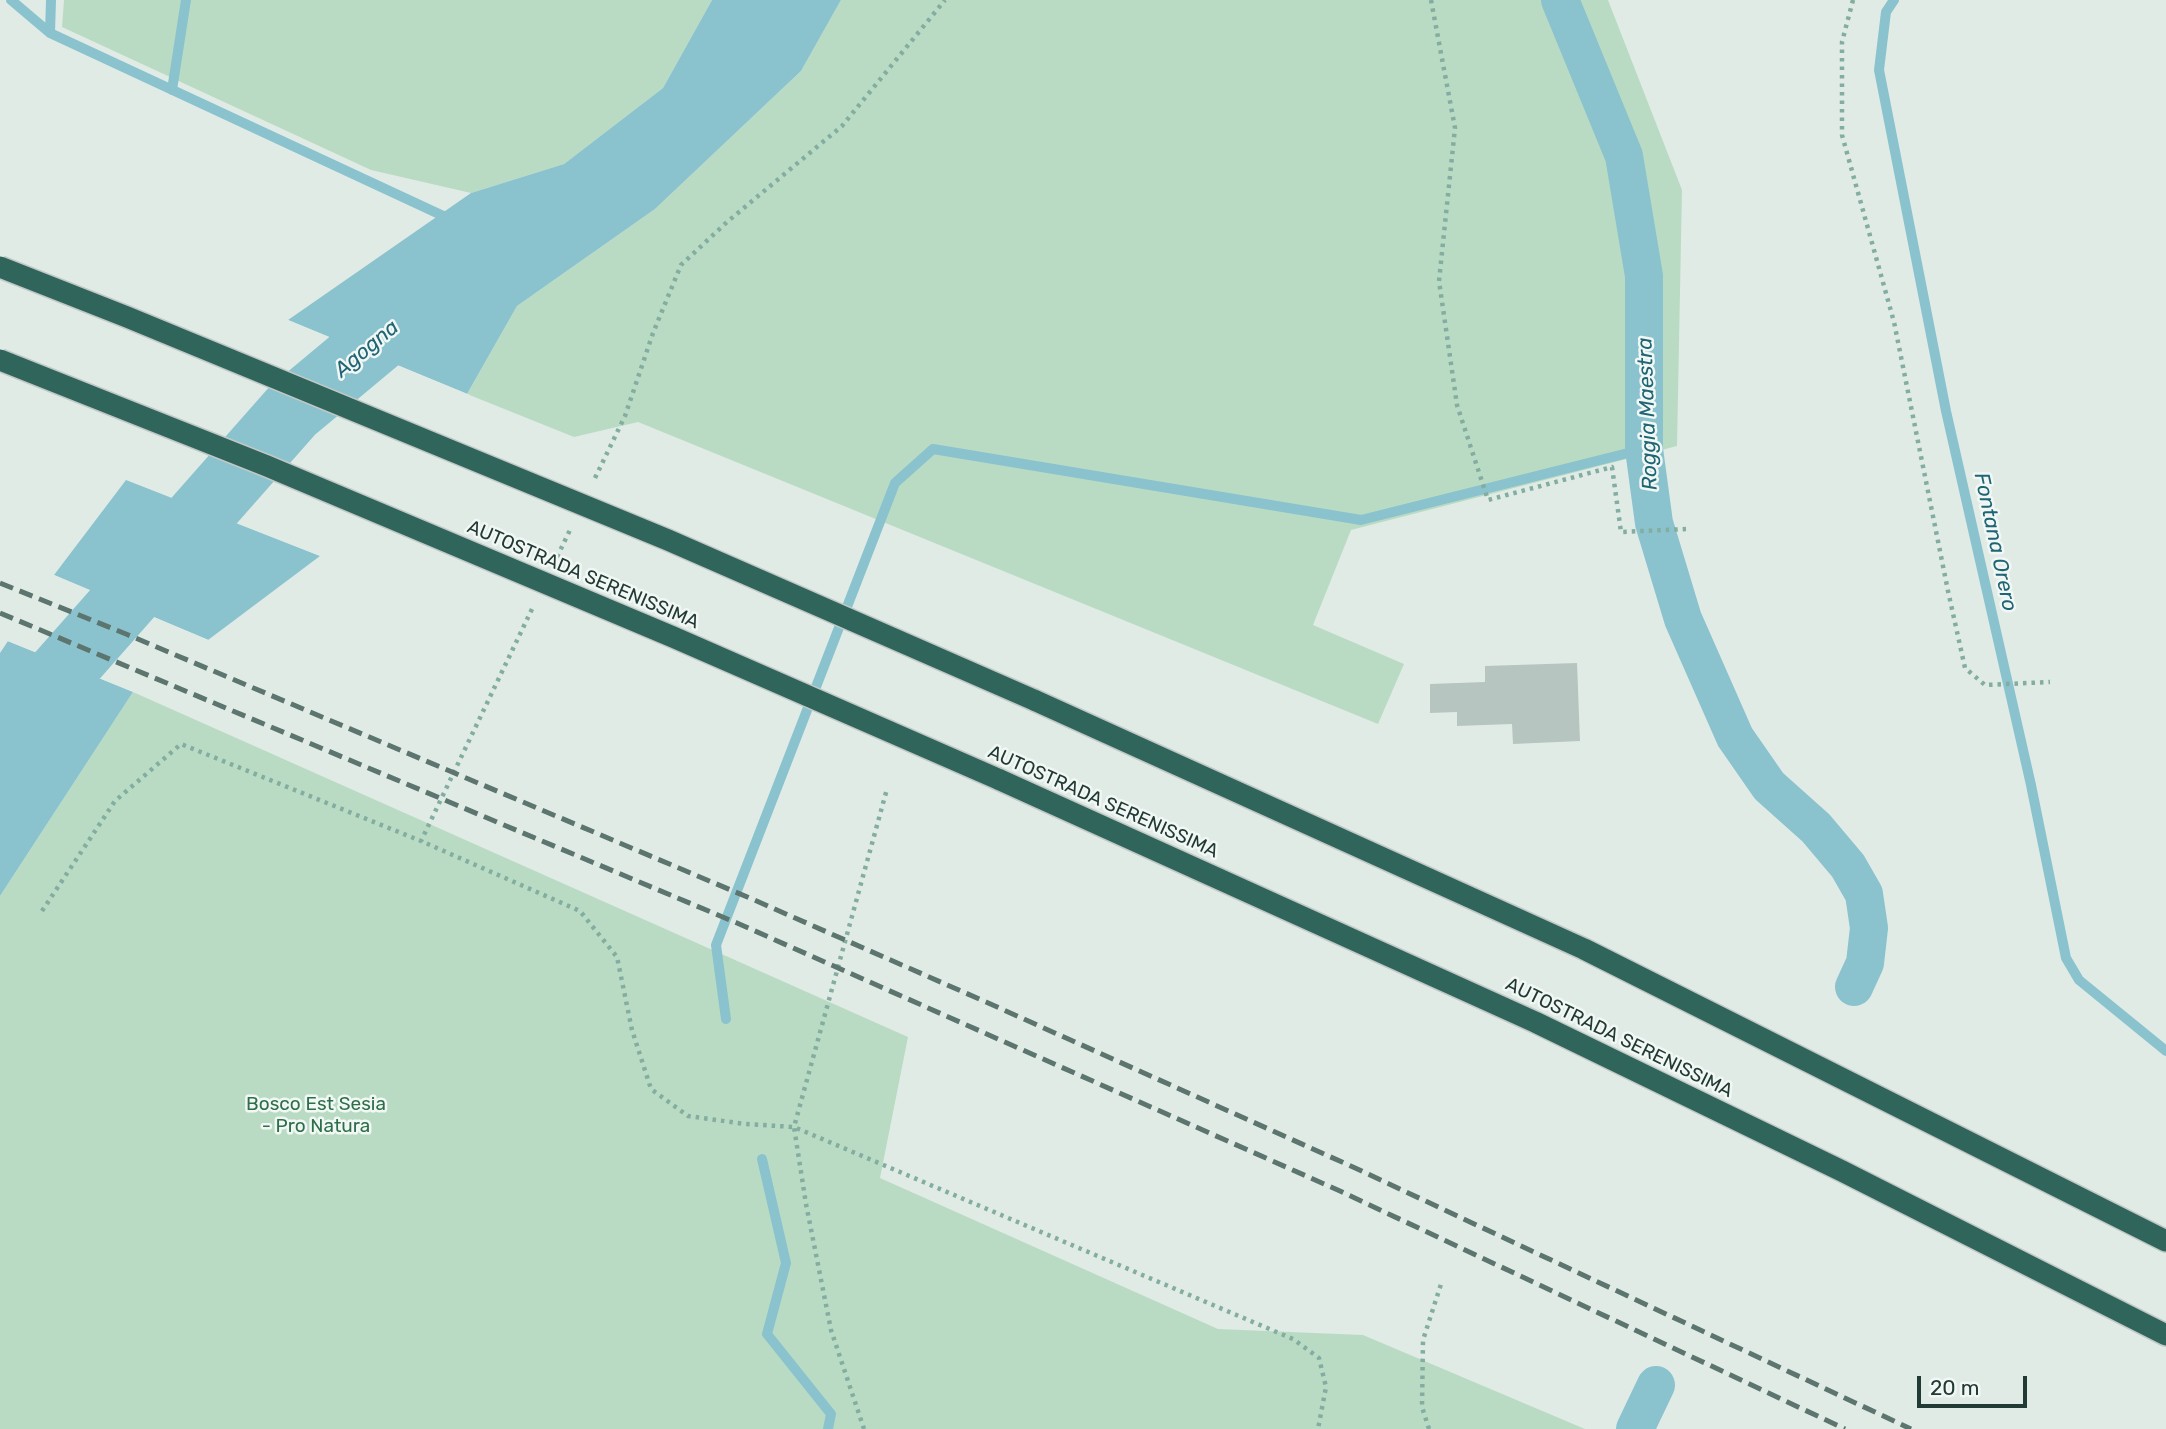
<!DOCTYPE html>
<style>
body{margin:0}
#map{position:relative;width:2166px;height:1429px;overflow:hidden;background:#e1ebe6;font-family:Rubik,sans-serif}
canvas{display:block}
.scale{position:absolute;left:1917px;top:1376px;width:110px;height:32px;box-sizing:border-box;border:4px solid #223a34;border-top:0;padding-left:9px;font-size:21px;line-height:24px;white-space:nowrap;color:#223a34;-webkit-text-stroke:5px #f1f7f4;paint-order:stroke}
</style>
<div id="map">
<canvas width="2166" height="1429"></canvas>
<div class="scale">20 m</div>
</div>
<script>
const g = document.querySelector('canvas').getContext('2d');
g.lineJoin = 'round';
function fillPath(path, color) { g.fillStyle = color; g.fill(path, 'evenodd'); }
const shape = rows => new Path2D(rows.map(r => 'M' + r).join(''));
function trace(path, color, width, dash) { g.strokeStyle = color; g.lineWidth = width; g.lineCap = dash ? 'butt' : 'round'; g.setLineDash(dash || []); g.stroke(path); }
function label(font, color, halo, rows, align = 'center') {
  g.font = font + ' Rubik,sans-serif'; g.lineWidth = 5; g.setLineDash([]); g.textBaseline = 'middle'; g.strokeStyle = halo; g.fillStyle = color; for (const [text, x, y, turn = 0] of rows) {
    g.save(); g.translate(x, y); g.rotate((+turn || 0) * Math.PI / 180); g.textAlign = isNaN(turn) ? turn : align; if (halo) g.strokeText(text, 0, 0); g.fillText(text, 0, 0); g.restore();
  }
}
const green = shape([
 [64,0,712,0,663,88,564,164,471,193,371,170,62,27],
 [841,0,1608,0,1682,190,1677,446,1351,530,1313,625,1404,664,1378,724,638,422,574,437,467,394,517,306,655,209,801,71],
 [133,692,908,1037,880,1178,1218,1329,1363,1335,1585,1429,0,1429,0,896]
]);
const water = shape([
 [712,0,841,0,801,71,655,209,517,306,467,394,288,320,471,193,564,164,663,88],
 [126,480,320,556,208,640,54,575],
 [8,641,133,692,0,896,0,653]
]);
const pier = shape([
 [284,319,288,320,470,395,465,397,286,323],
 [125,477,321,553,323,557,123,478],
 [51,574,54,575,211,641,206,643,53,578],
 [7,638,134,689,136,693,5,640]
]);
const stream = shape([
 [11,0,50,33,452,220],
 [1894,0,1886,12,1879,70,1946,411,2031,785,2066,958,2079,980,2166,1051],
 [50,33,51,0],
 [172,90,186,0],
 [726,1019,716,945,895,483,933,449,1361,520,1644,449],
 [762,1159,786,1263,767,1334,831,1414,828,1429]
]);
const canal = shape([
 [1560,0,1624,156,1644,276,1644,449,1654,523,1683,619,1735,737,1769,786,1816,828,1848,866,1864,894,1869,928,1865,963,1854,987],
 [1635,1429,1656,1385]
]);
const river = shape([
 [0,764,45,691,292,411,412,311,435,296]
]);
const building = shape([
 [1577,663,1580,741,1513,744,1512,724,1457,726,1457,712,1430,713,1430,684,1485,682,1485,666]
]);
const path = shape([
 [1431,0,1455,128,1439,281,1457,405,1488,500,1612,467,1621,532,1686,529],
 [1853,0,1842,42,1842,135,1894,322,1948,591,1965,668,1985,685,2050,682],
 [595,478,625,416,653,333,681,265,727,222,842,126,945,0],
 [557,557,570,530],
 [532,609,421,841,580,911,617,957,632,1030,651,1089,688,1116,745,1124,794,1127,1293,1339,1319,1358,1326,1387,1318,1429],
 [42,911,115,801,181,744,421,841],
 [864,1429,831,1330,806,1204,794,1127,887,789],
 [1429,1429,1422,1407,1423,1340,1442,1281]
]);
const highway = shape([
 [1034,700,1584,949,2166,1241],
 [998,779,1535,1022,1842,1171,2166,1335]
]);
const rail = shape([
 [0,583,126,634,752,899,986,1002,1353,1167,1911,1429],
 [0,613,737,923,1340,1191,1845,1429]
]);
const highwayBridge = shape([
 [0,267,127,317,668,540,1034,700],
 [0,360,267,466,673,637,998,779]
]);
const streetNames = [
 ["AUTOSTRADA SERENISSIMA",583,575,23],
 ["AUTOSTRADA SERENISSIMA",1103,802,24],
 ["AUTOSTRADA SERENISSIMA",1619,1038,26]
];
const parkNames = [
 ["Bosco Est Sesia",316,1105],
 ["- Pro Natura",316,1127]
];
const waterNames = [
 ["Agogna",367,349,-40],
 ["Roggia Maestra",1648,414,-92],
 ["Fontana Orero",1995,542,78]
];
fillPath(green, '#badbc3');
fillPath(water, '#8ac3ce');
fillPath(pier, '#e1ebe6');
trace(stream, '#8ac3ce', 10);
trace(canal, '#8ac3ce', 38);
trace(river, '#8ac3ce', 66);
fillPath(building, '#b6c5bf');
trace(highway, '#c1c8c6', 24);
trace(path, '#82ada0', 4.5, [3.5, 5]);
trace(highway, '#2f655b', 21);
trace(rail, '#5c766f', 5, [14, 7]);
trace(highwayBridge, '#c1c8c6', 24, []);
trace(highwayBridge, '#2f655b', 21);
label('19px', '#223a34', '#f1f7f4', streetNames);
label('19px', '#2e6f48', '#f1f7f4', parkNames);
label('italic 21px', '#1f6574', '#f1f7f4', waterNames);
</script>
